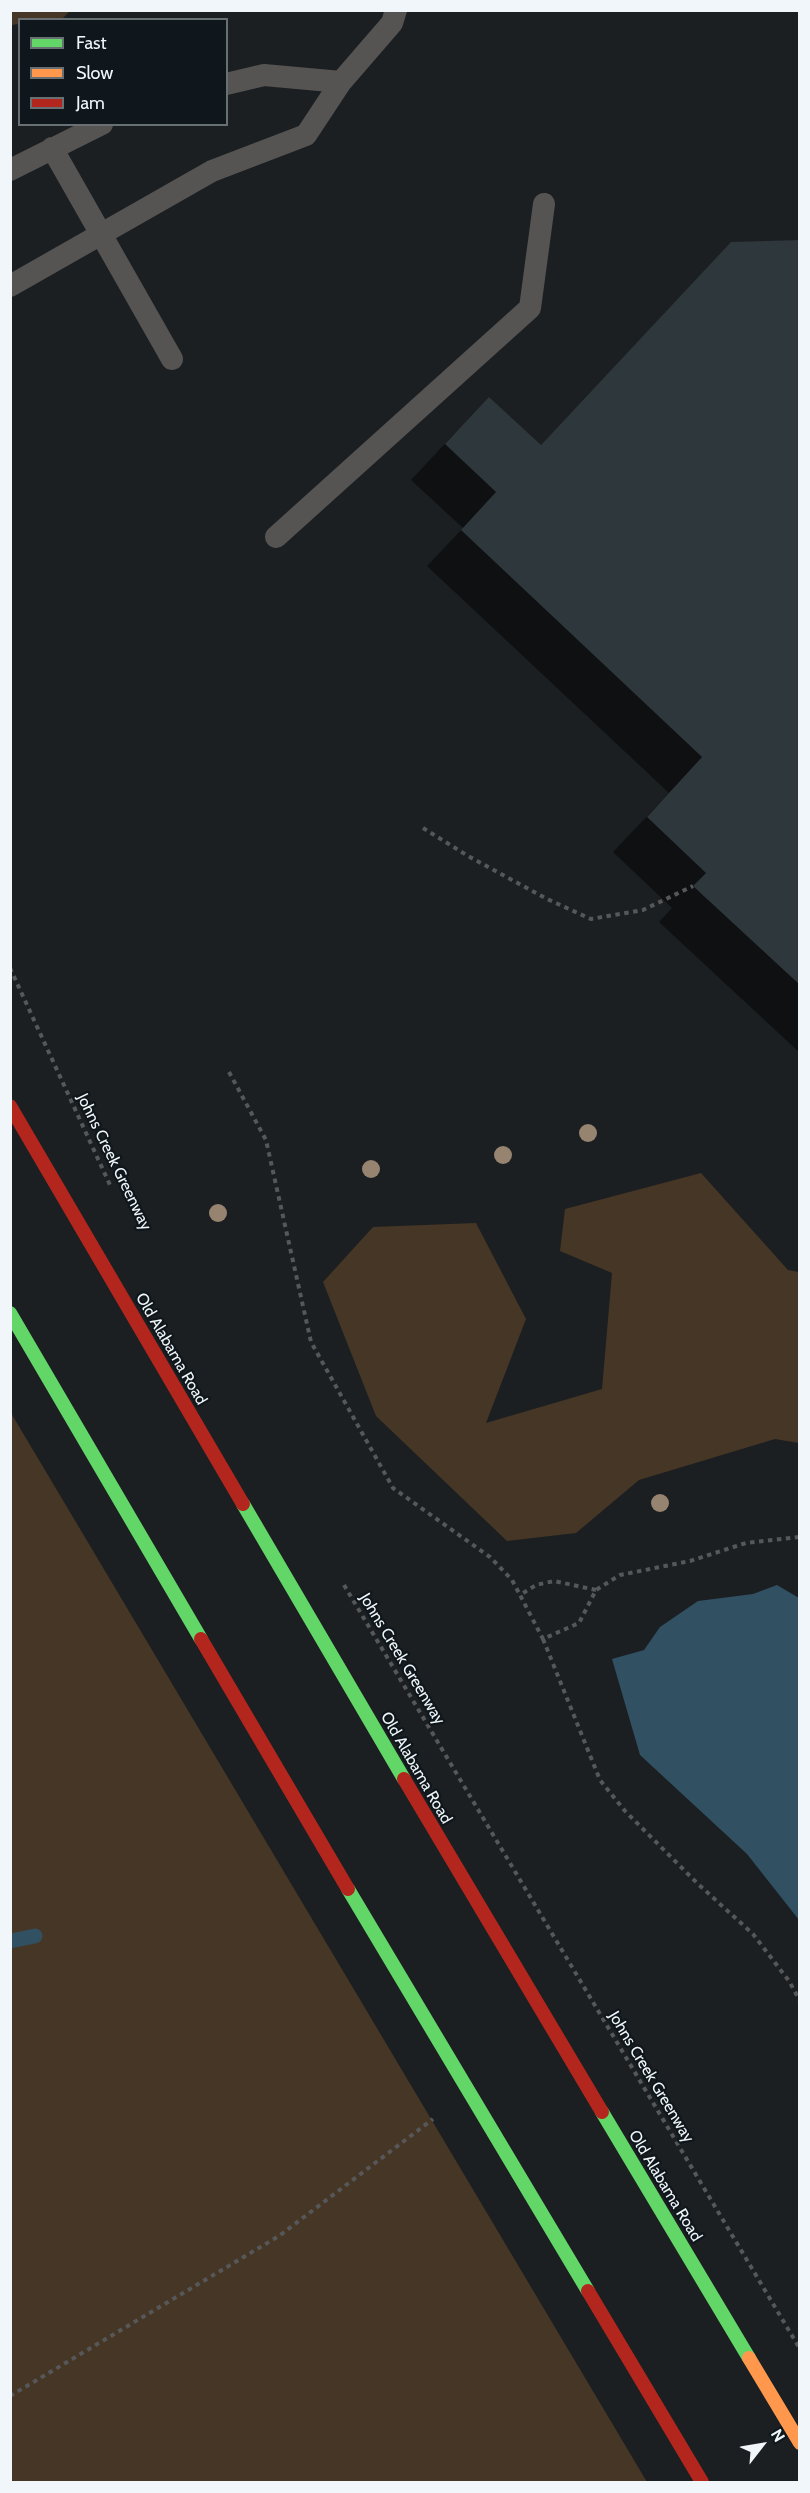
<!DOCTYPE html>
<style>
body{margin:0}
#map{position:relative;width:810px;height:2493px;overflow:hidden;background:#1b1f22;font-family:Cabin,sans-serif}
canvas{display:block}
.frame{position:absolute;inset:0;border:12px solid #f0f6f9;pointer-events:none}
.legend{position:absolute;left:18px;top:18px;width:210px;height:108px;box-sizing:border-box;background:#0f171c;border:2px solid #697074;margin:0;padding:8px 10px;list-style:none;font-size:18px;color:#f0f6f9}
.legend li{display:flex;align-items:center;gap:12px;height:30px}
.legend b{width:30px;border:2px solid #697074}
.north{position:absolute;left:732px;top:2415px;width:60px;height:60px;-webkit-text-stroke:4px #0f171c;paint-order:stroke;rotate:59deg;font-size:16px;font-weight:700;line-height:24px;text-align:center;color:#f0f6f9}
.north::after{content:'';display:block;margin:auto;width:21px;height:27px;background:#f0f6f9;clip-path:polygon(50% 0,100% 100%,50% 72%,0 100%)}
</style>
<div id="map">
<canvas width="810" height="2493"></canvas>
<div class="frame"></div>
<ul class="legend">
<li><b style="height:8px;background:#63d668"></b>Fast</li>
<li><b style="height:8px;background:#ff974d"></b>Slow</li>
<li><b style="height:8px;background:#b3261e"></b>Jam</li>
</ul>
<div class="north">N</div>
</div>
<script>
const g = document.querySelector('canvas').getContext('2d');
g.lineJoin = 'round';
function fillPath(path, color) { g.fillStyle = color; g.fill(path, 'evenodd'); }
const shape = rows => new Path2D(rows.map(r => 'M' + r).join(''));
function trace(path, color, width, dash) { g.strokeStyle = color; g.lineWidth = width; g.lineCap = dash ? 'butt' : 'round'; g.setLineDash(dash || []); g.stroke(path); }
function label(font, color, halo, rows, align = 'center') {
  g.font = font + ' Cabin,sans-serif'; g.lineWidth = 4.5; g.setLineDash([]); g.textBaseline = 'middle'; g.strokeStyle = halo; g.fillStyle = color; for (const [text, x, y, turn = 0] of rows) {
    g.save(); g.translate(x, y); g.rotate((+turn || 0) * Math.PI / 180); g.textAlign = isNaN(turn) ? turn : align; if (halo) g.strokeText(text, 0, 0); g.fillText(text, 0, 0); g.restore();
  }
}
const green = shape([
 [10,11,11,10,70,11,62,19,20,20,19,24,11,25],
 [701,1173,788,1270,799,1272,799,1443,775,1439,639,1480,576,1533,507,1541,376,1416,323,1282,373,1227,476,1223,526,1319,486,1423,602,1389,612,1273,560,1251,565,1209],
 [10,1413,11,1413,647,2482,11,2482]
]);
const water = shape([
 [777,1585,799,1598,799,1920,747,1854,640,1755,612,1659,644,1650,660,1627,698,1601,753,1594]
]);
const shadow = shape([
 [800,241,800,1053,659,922,672,908,613,852,669,793,427,566,463,528,411,480,454,434,540,446,731,244]
]);
const stream = shape([
 [10,1941,35,1936]
]);
const building = shape([
 [800,240,800,985,693,886,706,873,647,817,702,757,461,530,496,492,445,444,489,397,541,445,731,242]
]);
const path = shape([
 [423,828,468,856,547,899,591,919,643,910,693,886],
 [10,968,110,1185],
 [229,1072,266,1140,311,1342,393,1488,490,1557,512,1580,520,1595],
 [344,1585,800,2349],
 [596,1590,554,1581,536,1585,520,1595,543,1639,579,1623,596,1590,620,1575,690,1561,746,1543,800,1537],
 [543,1639,600,1780,625,1811,698,1884,753,1934,789,1981,800,2001],
 [10,2396,279,2236,433,2119]
]);
const lane = shape([
 [341,82,392,23,396,10],
 [52,148,172,359],
 [10,170,102,124],
 [10,286,212,171,306,135,341,82,264,75,226,84],
 [276,537,530,308,544,204]
]);
const fast = shape([
 [10,1313,201,1639],
 [243,1504,404,1779],
 [348,1889,588,2291],
 [602,2112,749,2358]
]);
const slow = shape([
 [749,2358,800,2443]
]);
const jam = shape([
 [10,1106,243,1504],
 [201,1639,348,1889],
 [404,1779,602,2112],
 [588,2291,702,2482]
]);
const trees = [
 [588,1133],
 [503,1155],
 [371,1169],
 [218,1213],
 [660,1503]
];
const streetNames = [
 ["Johns Creek Greenway",114,1162,64],
 ["Old Alabama Road",171,1349,60],
 ["Johns Creek Greenway",402,1659,59],
 ["Old Alabama Road",416,1768,60],
 ["Johns Creek Greenway",651,2077,59],
 ["Old Alabama Road",665,2186,59]
];
fillPath(green, '#463625');
fillPath(water, '#315062');
fillPath(shadow, '#0007');
trace(stream, '#315062', 15);
fillPath(building, '#2e373b');
trace(path, '#565758', 4, [4.5, 4.5]);
trace(lane, '#555453', 22);
trace(fast, '#63d668', 14);
trace(slow, '#ff974d', 14);
trace(jam, '#b3261e', 14);
g.fillStyle = '#968370';
for (const [x, y] of trees) { g.beginPath(); g.arc(x, y, 9, 0, 2 * Math.PI); g.fill(); }
label('16px', '#f0f6f9', '#0f171c', streetNames);
</script>
